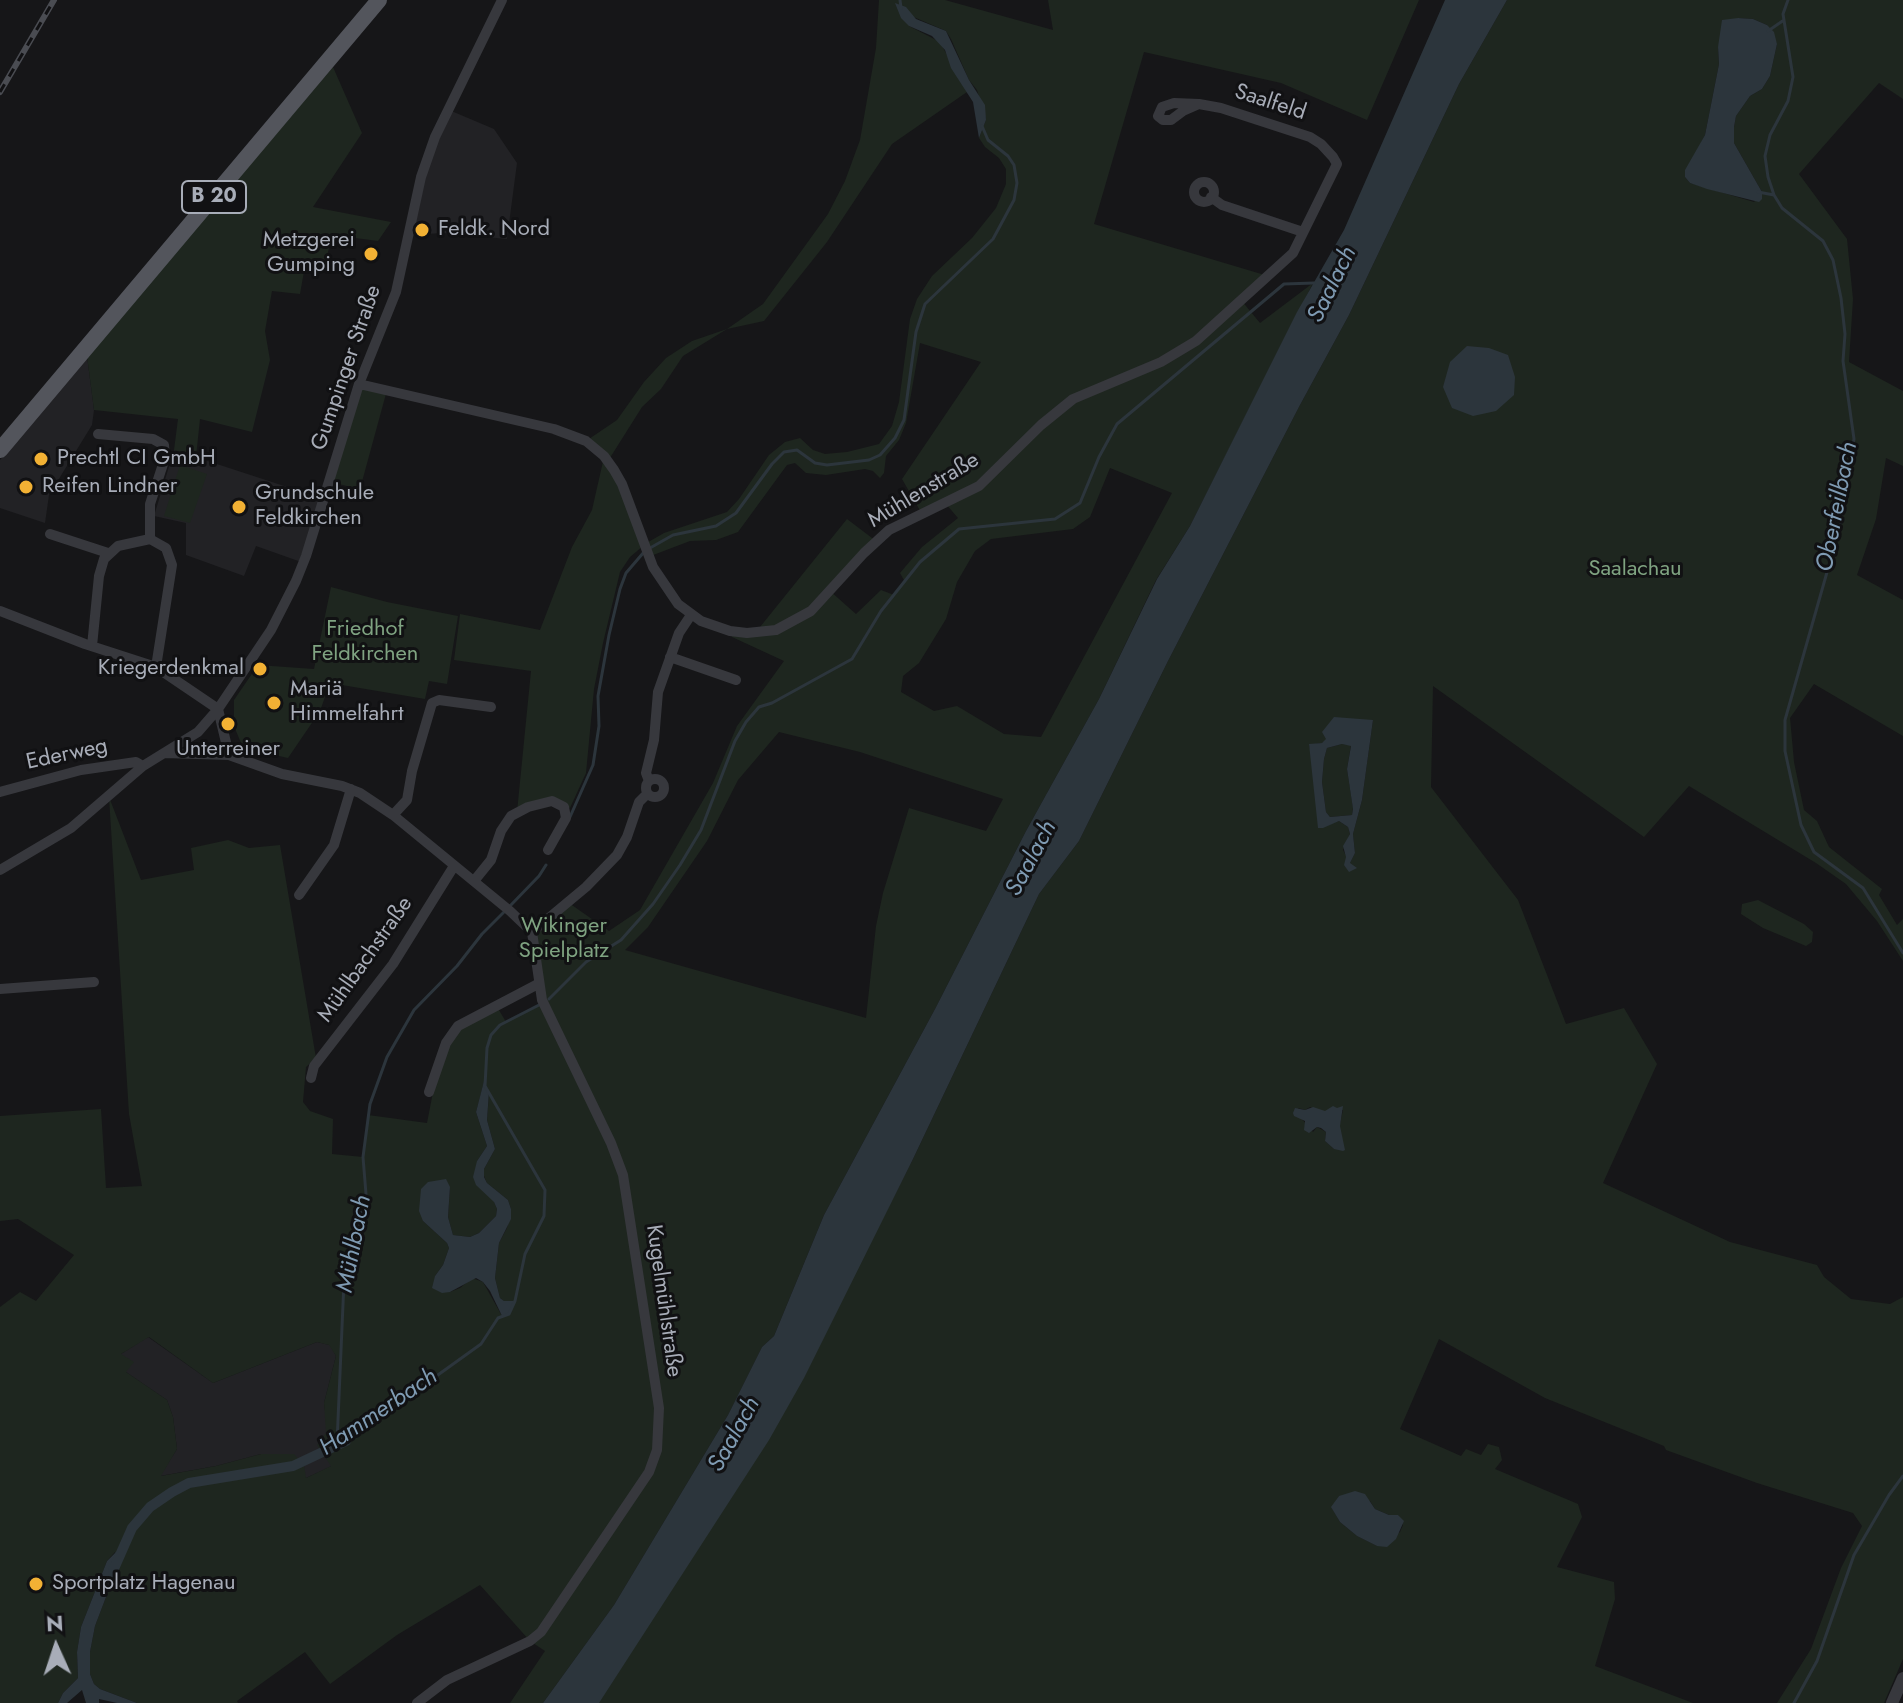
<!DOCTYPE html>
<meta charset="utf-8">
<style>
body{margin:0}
#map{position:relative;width:1903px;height:1703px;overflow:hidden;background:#161618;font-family:Jost,sans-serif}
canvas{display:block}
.north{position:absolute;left:16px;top:1607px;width:80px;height:80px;-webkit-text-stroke:6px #111113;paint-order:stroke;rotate:357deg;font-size:22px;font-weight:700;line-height:32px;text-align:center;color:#a8adb8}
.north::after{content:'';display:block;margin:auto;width:28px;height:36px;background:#a8adb8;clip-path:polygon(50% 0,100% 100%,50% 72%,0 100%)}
</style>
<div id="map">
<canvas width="1903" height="1703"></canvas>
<div class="north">N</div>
</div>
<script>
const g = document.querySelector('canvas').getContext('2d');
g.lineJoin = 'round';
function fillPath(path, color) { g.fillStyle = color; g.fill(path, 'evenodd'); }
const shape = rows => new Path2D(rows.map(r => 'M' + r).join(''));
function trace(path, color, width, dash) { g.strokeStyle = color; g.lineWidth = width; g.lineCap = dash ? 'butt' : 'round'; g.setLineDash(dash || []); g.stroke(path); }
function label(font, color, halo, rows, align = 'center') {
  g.font = font + ' Jost,sans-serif'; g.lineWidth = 6; g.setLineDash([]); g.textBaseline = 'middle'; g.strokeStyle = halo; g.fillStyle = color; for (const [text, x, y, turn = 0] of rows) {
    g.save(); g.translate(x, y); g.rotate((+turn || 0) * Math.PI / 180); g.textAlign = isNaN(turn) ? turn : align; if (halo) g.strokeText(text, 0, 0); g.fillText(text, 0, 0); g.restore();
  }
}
const built = shape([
 [449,110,494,129,517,163,507,239,443,233,408,235,416,198],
 [87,356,94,410,92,425,49,495,45,523,0,508,0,460],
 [174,450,324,499,304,563,256,546,244,576,186,555,186,523,154,516],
 [148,1337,213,1383,317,1342,330,1345,336,1356,324,1403,332,1466,306,1478,261,1454,216,1466,160,1476,177,1449,173,1417,167,1400,126,1372,121,1354]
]);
const green = shape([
 [879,0,945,0,1053,30,1048,0,1419,0,1367,120,1281,83,1144,52,1094,224,1268,276,1241,300,1260,323,1313,283,1190,526,1156,580,1099,699,1026,831,935,1009,824,1215,774,1336,762,1347,728,1415,614,1605,543,1703,510,1703,545,1651,530,1641,480,1585,397,1635,330,1684,305,1652,237,1701,238,1703,137,1703,100,1689,94,1684,90,1674,90,1652,95,1626,119,1563,115,1552,107,1561,81,1627,77,1652,78,1678,63,1693,58,1703,0,1703,0,1307,20,1292,36,1301,74,1255,18,1219,0,1221,0,1116,101,1109,106,1188,142,1186,129,1114,109,797,141,880,194,870,191,848,228,840,249,848,280,845,316,1058,306,1067,303,1102,310,1111,333,1119,332,1154,363,1157,368,1115,427,1123,440,1056,452,1033,496,1005,506,1022,548,1000,539,993,532,932,569,903,609,931,640,910,713,783,737,726,784,661,732,637,730,631,760,627,847,519,876,541,830,591,856,614,881,590,894,595,905,582,900,573,922,547,958,518,946,504,922,514,902,479,981,362,920,343,906,423,899,440,886,456,884,473,880,478,873,471,865,469,826,475,806,473,795,463,787,465,738,532,716,540,690,541,648,557,643,546,630,557,620,572,603,643,594,689,586,773,570,808,557,802,517,812,531,671,454,660,460,614,540,630,572,547,592,510,604,457,586,441,617,420,644,382,666,358,692,341,727,329,763,304,828,214,845,181,860,140,876,48],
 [909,15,946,31,951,39,969,80,977,90,986,120,979,138,985,147,999,158,1006,169,1006,184,996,208,972,238,932,276,917,299,910,319,899,402,892,426,879,444,847,452,825,454,813,450,800,438,785,442,769,455,739,499,727,512,664,533,643,545,608,461,642,407,661,389,683,356,727,329,764,321,827,242,892,144,967,92,940,42,909,26],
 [1110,468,1172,493,1041,737,1004,734,957,706,934,711,901,692,903,676,919,663,946,619,957,582,975,551,991,539,1073,529,1090,517],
 [779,732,860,752,1003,799,986,831,909,808,883,893,876,926,866,1018,625,950,648,927,707,841,738,780],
 [484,1082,489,1093,487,1120,495,1149,484,1169,484,1176,487,1183,508,1200,511,1209,507,1228,499,1243,495,1278,500,1298,504,1301,502,1316,483,1282,472,1278,460,1288,450,1292,435,1276,443,1265,449,1248,447,1243,423,1221,450,1187,448,1217,453,1235,470,1237,479,1233,496,1216,497,1209,477,1161,487,1146,476,1112],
 [149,1337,213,1383,317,1342,329,1345,336,1356,324,1403,326,1433,317,1445,331,1466,306,1478,304,1465,294,1454,261,1454,216,1466,161,1476,177,1449,173,1417,167,1400,126,1372,134,1362,121,1354],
 [1507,0,1903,0,1903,99,1879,83,1799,174,1847,239,1853,299,1849,362,1903,391,1903,466,1886,458,1876,519,1857,575,1903,600,1903,736,1814,684,1790,718,1794,762,1804,810,1817,821,1829,847,1882,889,1879,895,1897,925,1903,919,1903,961,1877,921,1846,884,1816,863,1689,786,1644,837,1433,686,1431,787,1518,900,1566,1024,1624,1008,1657,1064,1603,1183,1730,1242,1817,1265,1824,1277,1851,1299,1890,1304,1903,1297,1903,1659,1884,1703,1777,1703,1811,1649,1841,1568,1862,1526,1853,1513,1757,1483,1666,1450,1664,1446,1545,1398,1439,1339,1400,1429,1461,1456,1466,1449,1481,1455,1488,1444,1499,1447,1502,1460,1495,1469,1578,1504,1582,1517,1557,1567,1614,1582,1615,1599,1595,1666,1693,1703,593,1703,861,1261,913,1159,1039,894,1079,841,1168,661,1300,405,1349,315,1459,84],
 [1738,18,1753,19,1767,25,1777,44,1770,76,1762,89,1750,96,1736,116,1734,127,1734,143,1762,192,1754,202,1690,183,1685,177,1705,135,1719,64,1718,47],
 [1373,720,1362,800,1353,834,1355,853,1350,863,1343,850,1350,834,1348,827,1339,821,1328,824,1309,745,1322,743],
 [1310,1107,1325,1112,1343,1110,1334,1149,1325,1141,1326,1132,1317,1127,1313,1132,1301,1118,1298,1108,1305,1110],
 [1339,1496,1370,1501,1375,1509,1389,1515,1398,1515,1403,1525,1400,1532,1377,1546,1357,1536,1340,1522,1332,1508],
 [333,67,362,133,313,207,391,222,378,241,333,235,325,262,306,260,300,294,272,291,265,331,270,360,252,432,200,419,196,457,174,450,178,419,94,410,87,356],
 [359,384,387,390,360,489,330,482],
 [180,465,207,474,190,523,164,516],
 [331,587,387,602,458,616,447,684,429,681,425,699,330,683,320,711,288,758,243,748,234,726,234,700,258,665,314,669],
 [1342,744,1351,745,1347,769,1353,808,1352,815,1330,817,1326,812,1322,782,1324,759,1327,748],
 [1758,900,1804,924,1813,932,1812,942,1806,946,1763,928,1741,914,1742,904]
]);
const water = shape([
 [1445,0,1507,0,1459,84,1349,315,1300,405,1168,661,1079,841,1039,894,913,1159,804,1378,769,1440,599,1703,543,1703,614,1605,728,1415,762,1347,774,1336,824,1215,935,1009,1026,831,1099,699,1157,579,1190,526,1297,312,1344,230],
 [895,3,906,7,916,19,946,31,969,80,985,105,986,120,979,138,973,102,951,68,945,50,932,36,909,26,901,18],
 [1738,18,1753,19,1767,25,1774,32,1777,44,1770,76,1762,89,1750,96,1736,116,1734,127,1734,143,1762,192,1762,199,1759,202,1707,189,1690,183,1685,177,1685,170,1705,135,1719,64,1718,47,1722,20],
 [1467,346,1489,348,1508,355,1515,377,1514,395,1496,411,1473,416,1452,408,1443,387,1450,362],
 [1334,717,1373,720,1362,800,1353,834,1355,853,1350,863,1357,868,1349,872,1344,865,1346,857,1343,846,1350,834,1348,827,1339,821,1323,828,1318,828,1309,744,1322,743,1326,739,1322,732],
 [1342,744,1351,746,1347,769,1353,809,1352,815,1330,817,1326,812,1322,782,1324,759,1327,748],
 [484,1081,489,1092,487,1120,495,1149,484,1169,484,1177,487,1183,508,1200,511,1209,511,1219,499,1243,495,1278,500,1298,504,1301,515,1301,509,1314,502,1316,490,1291,483,1282,476,1278,450,1292,442,1293,432,1288,435,1276,443,1265,449,1248,447,1243,423,1221,419,1211,421,1189,428,1182,446,1179,450,1187,448,1217,453,1235,470,1237,479,1233,496,1216,497,1209,494,1202,476,1185,473,1177,477,1161,487,1146,476,1112],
 [1333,1106,1337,1108,1343,1106,1340,1126,1345,1150,1343,1151,1334,1149,1325,1141,1326,1132,1321,1128,1317,1127,1309,1133,1304,1130,1305,1121,1294,1116,1293,1113,1295,1108,1305,1110,1313,1107,1325,1111],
 [1355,1491,1365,1494,1375,1509,1389,1515,1398,1515,1404,1521,1396,1539,1387,1547,1377,1546,1357,1536,1340,1522,1331,1507,1339,1496],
 [116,1552,119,1563,95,1626,90,1652,90,1674,94,1684,100,1689,137,1703,117,1703,99,1699,99,1703,86,1703,82,1690,67,1703,58,1703,63,1693,78,1678,77,1652,81,1627,107,1561]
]);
const stream = shape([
 [900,0,901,8],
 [1788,0,1783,14,1793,77,1788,101,1770,135,1765,156,1768,177,1774,195,1782,208,1823,241,1833,260,1841,298,1845,334,1843,361,1854,439,1839,530,1785,720,1785,751,1801,825,1814,852,1863,888,1903,953],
 [1768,31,1784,20],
 [1758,192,1774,195],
 [650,548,673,535,716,526,736,513,772,464,784,452,797,450,815,463,827,465,869,460,880,455,895,438,904,420,916,332,925,304,993,239,1014,200,1017,183,1014,165,1008,156,988,140,982,126],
 [570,817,593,765,599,726,598,696,609,635,620,589,626,573,644,552],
 [509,907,539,876,546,865],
 [549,999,586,962,621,940,653,904,680,865,701,830,735,741,746,722,759,707,772,703,852,659,881,611,920,562,959,529,1055,519,1080,503,1099,457,1117,424,1284,284,1314,283],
 [346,1441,481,1344,498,1318,509,1314,515,1301,525,1254,544,1216,545,1190,485,1086,487,1048,491,1035,500,1025,539,1005],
 [337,1443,344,1281,366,1194,363,1157,370,1104,387,1057,414,1010,457,966,482,934,504,912],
 [1794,1703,1817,1661,1854,1555,1889,1495,1903,1476]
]);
const canal = shape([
 [113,1571,132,1528,150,1507,172,1492,189,1483,293,1466,346,1441]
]);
const minor = shape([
 '1194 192a10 10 0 1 1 20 0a10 10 0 1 1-20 0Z',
 [1211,197,1222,205,1303,232],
 [359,384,554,429,586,441,604,456,614,470,622,484,653,567,678,604,701,621,730,631,747,633,776,630,811,611,864,553,889,530,979,486,1041,425,1073,399,1161,362,1196,341,1293,253,1337,164,1333,157,1321,144,1310,137,1221,108,1199,104,1174,103,1162,107,1158,116,1163,120,1171,120,1183,111,1199,104],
 [98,434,153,439,164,445,165,458,150,504,150,539],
 [50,534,108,553],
 [0,611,85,644,156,667,218,709,229,755],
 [92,646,99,576,104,559,118,546,150,539,166,548,172,565,156,667],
 [670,657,736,680],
 [165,753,229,755,282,774,342,786,360,793,393,815,510,911,532,932,542,1000,611,1143,623,1175,659,1408,657,1450,649,1472,541,1632,530,1641,447,1680,417,1703],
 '646 788a9 9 0 1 1 18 0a9 9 0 1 1-18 0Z',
 [649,781,646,773,654,740,658,692,679,633,691,615],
 [0,792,81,770,136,762,143,766],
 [393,815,407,800,412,771,432,703,439,700,491,707],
 [0,870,71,828,143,766,198,732,218,709,271,630,296,581,306,556,359,384,396,292,421,177,435,137,502,0],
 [474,881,491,860,501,831,511,816,528,807,552,801,564,807,566,818,548,850],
 [299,895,334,845,351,789],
 [532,932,586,887,617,855,627,837,639,802,647,794],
 [0,989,94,982],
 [311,1078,314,1066,393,964,454,866],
 [429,1092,446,1043,458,1026,538,984]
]);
const tertiary = shape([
 [1892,1703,1903,1678]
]);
const primary = shape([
 [0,450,379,0]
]);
const rail = shape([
 [0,92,54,0]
]);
const markers = [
 [422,230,8,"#f2b134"],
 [371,254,8,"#f2b134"],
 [41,459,8,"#f2b134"],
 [26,487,8,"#f2b134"],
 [239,507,8,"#f2b134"],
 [260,669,8,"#f2b134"],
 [274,703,8,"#f2b134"],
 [228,724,8,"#f2b134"],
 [36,1584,8,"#f2b134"]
];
const shields = [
 [214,197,64]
];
const shieldNames = [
 ["B 20",214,197]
];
const streetNames = [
 ["Saalfeld",1270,103,18],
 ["Gumpinger Straße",347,368,-71],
 ["Mühlenstraße",924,491,-31],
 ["Ederweg",67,755,-12],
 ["Mühlbachstraße",366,960,-55],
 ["Kugelmühlstraße",663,1301,82]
];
const poiNames = [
 ["Feldk. Nord",438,230],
 ["Metzgerei",355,241,"right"],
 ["Gumping",355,266,"right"],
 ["Prechtl CI GmbH",57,459],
 ["Reifen Lindner",42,487],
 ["Grundschule",255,494],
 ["Feldkirchen",255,519],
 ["Kriegerdenkmal",244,669,"right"],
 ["Mariä",290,690],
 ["Himmelfahrt",290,715],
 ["Unterreiner",228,750,"center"],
 ["Sportplatz Hagenau",52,1584]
];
const parkNames = [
 ["Saalachau",1635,570],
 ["Friedhof",365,630],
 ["Feldkirchen",365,655],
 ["Wikinger",564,927],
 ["Spielplatz",564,952]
];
const waterNames = [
 ["Saalach",1333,285,-64],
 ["Oberfeilbach",1838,507,-79],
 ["Saalach",1032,859,-62],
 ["Mühlbach",355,1244,-79],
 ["Hammerbach",379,1413,-34],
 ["Saalach",735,1435,-61]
];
fillPath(built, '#222225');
fillPath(green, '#1e261f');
fillPath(water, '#2c353c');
trace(stream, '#2c353c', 3);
trace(canal, '#2c353c', 10);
trace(minor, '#37383d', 10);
trace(tertiary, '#37383d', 12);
trace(primary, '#53555c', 16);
trace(rail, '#4a4c52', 6);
trace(rail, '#111113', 3, [9]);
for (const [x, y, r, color] of markers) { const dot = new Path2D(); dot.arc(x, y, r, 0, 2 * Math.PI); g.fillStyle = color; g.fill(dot); trace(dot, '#111113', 3); }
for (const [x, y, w] of shields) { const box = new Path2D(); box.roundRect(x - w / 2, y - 16, w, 32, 6); g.fillStyle = '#111113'; g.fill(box); trace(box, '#a8adb8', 2); }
label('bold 20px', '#a8adb8', null, shieldNames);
label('22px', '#a8adb8', '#111113', streetNames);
label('22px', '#a8adb8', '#111113', poiNames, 'left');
label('22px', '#7fa381', '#111113', parkNames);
label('italic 24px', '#7f9bb3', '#111113', waterNames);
</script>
